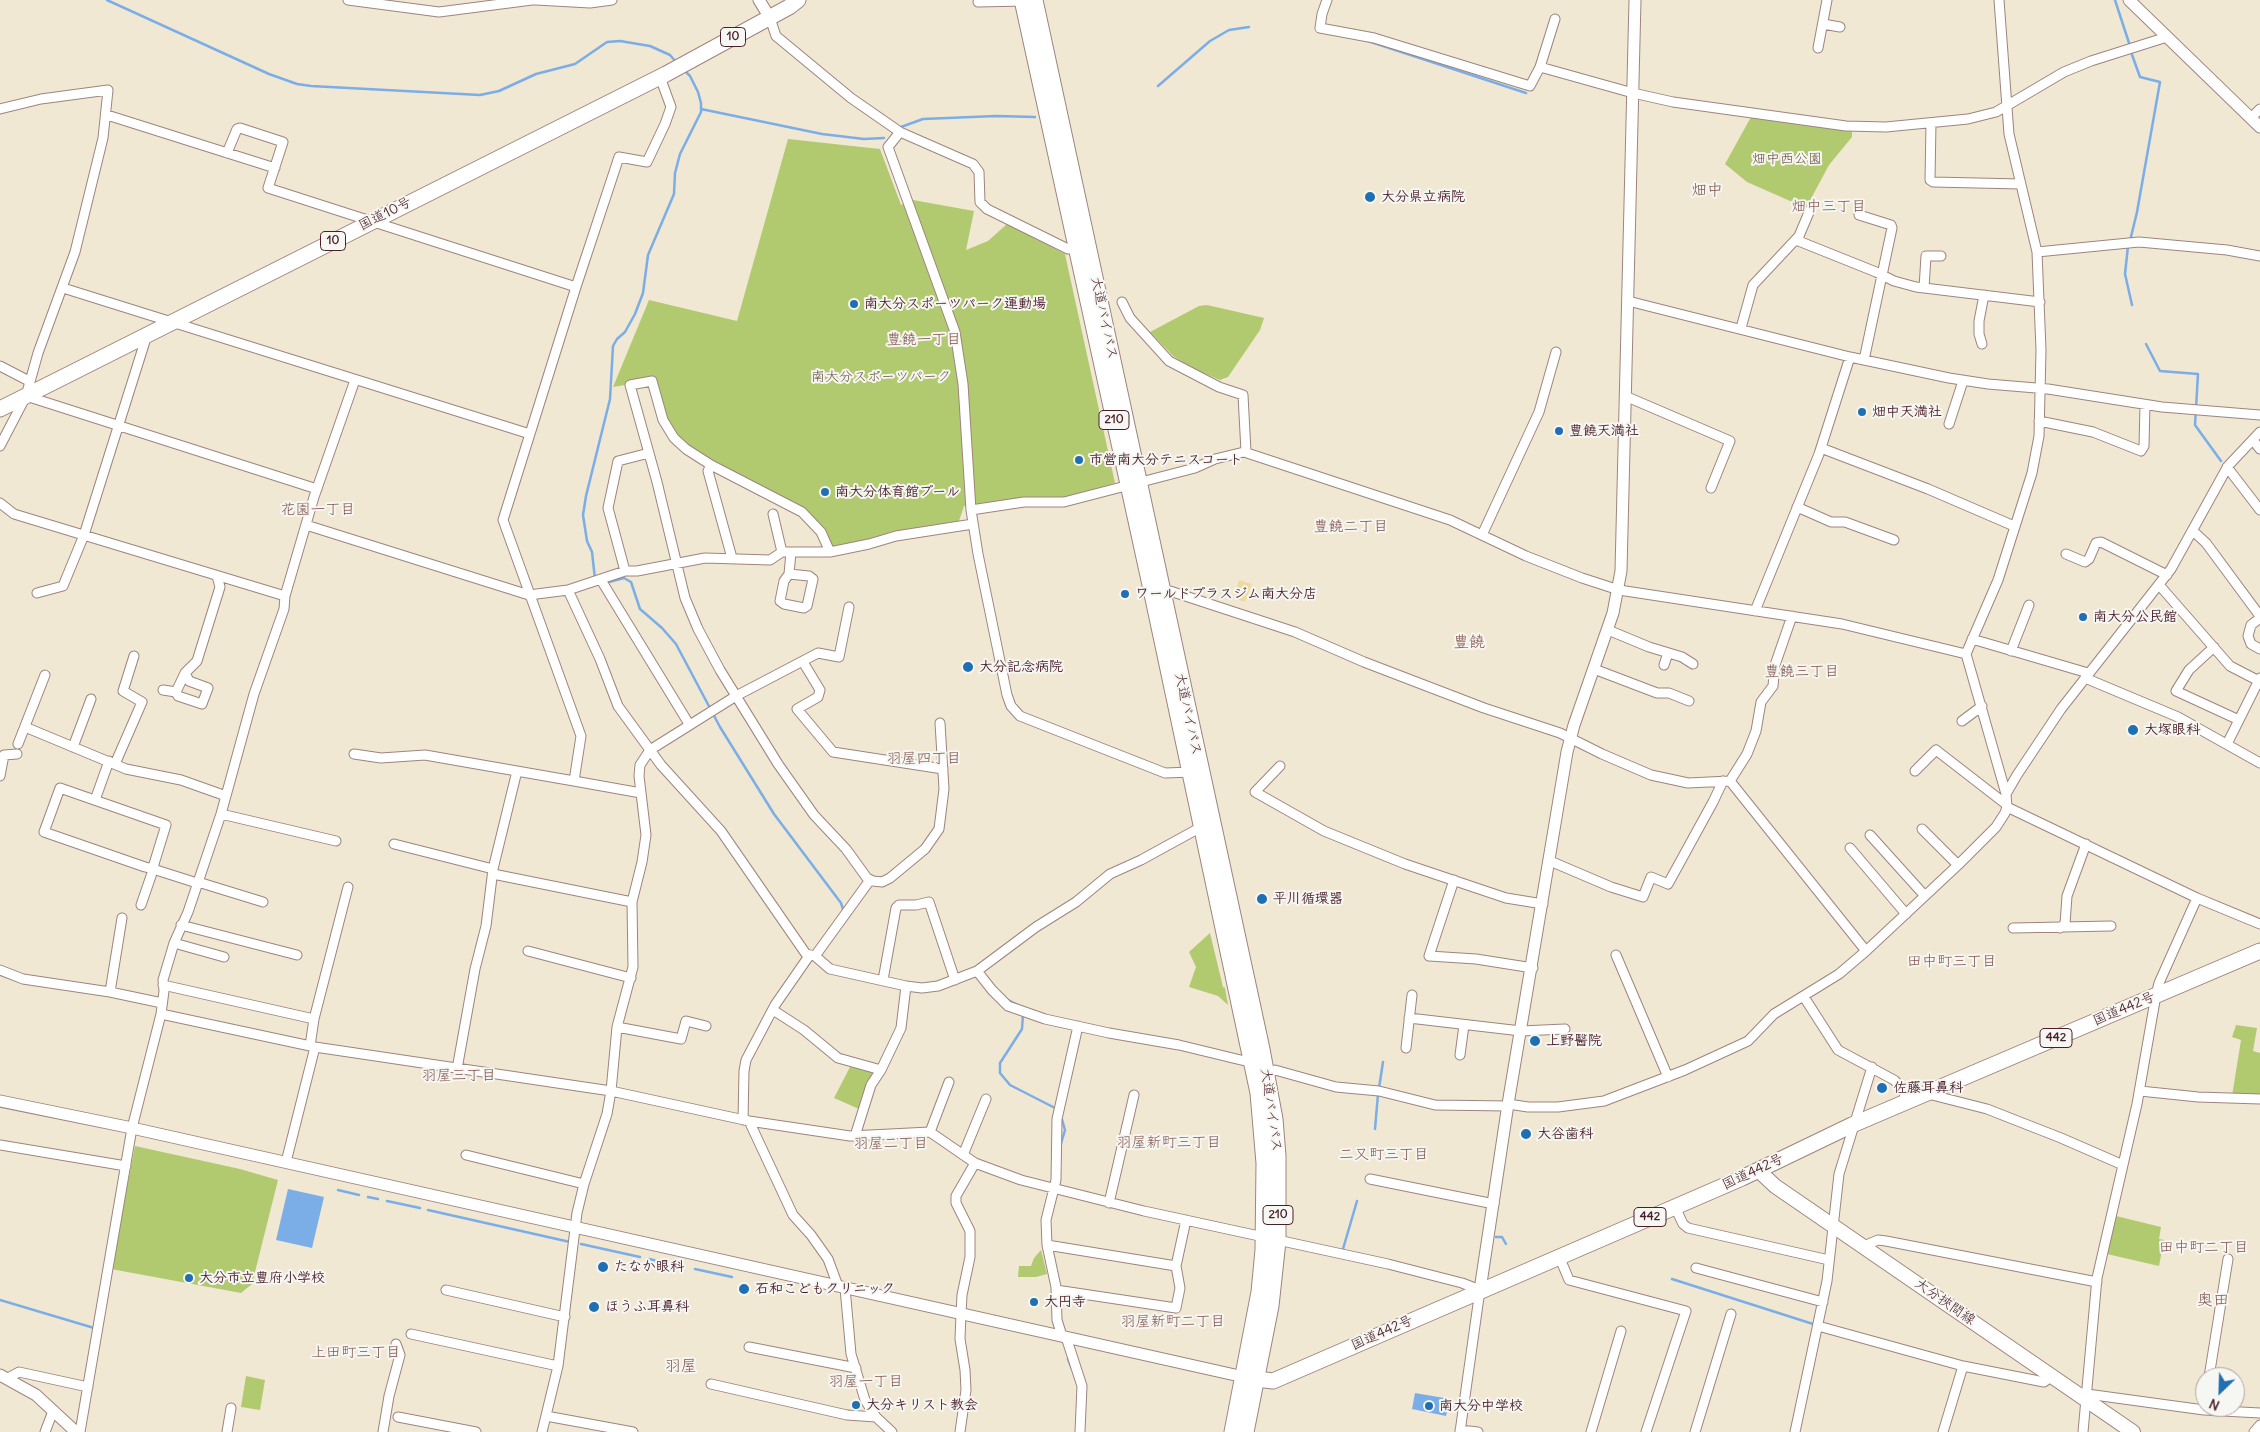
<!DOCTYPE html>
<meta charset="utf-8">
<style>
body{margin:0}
#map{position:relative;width:2260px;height:1432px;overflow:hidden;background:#f1e8d3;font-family:Delius,sans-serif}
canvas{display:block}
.north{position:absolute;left:2195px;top:1367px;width:50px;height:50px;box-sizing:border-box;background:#f6f6f2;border:1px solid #b1a0a2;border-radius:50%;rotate:204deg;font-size:14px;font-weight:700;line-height:20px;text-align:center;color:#4a1f2b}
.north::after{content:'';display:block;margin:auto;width:18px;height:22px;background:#1f6fb2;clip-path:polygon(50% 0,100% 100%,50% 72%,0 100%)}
</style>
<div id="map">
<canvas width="2260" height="1432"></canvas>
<div class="north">N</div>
</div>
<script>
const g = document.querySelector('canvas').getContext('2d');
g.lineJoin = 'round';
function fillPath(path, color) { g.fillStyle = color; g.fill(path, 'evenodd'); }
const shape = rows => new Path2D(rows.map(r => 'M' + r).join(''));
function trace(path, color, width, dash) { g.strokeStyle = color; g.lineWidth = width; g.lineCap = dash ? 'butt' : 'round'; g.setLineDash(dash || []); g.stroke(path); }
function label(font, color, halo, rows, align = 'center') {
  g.font = font + ' Delius,"Klee One",sans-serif'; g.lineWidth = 4; g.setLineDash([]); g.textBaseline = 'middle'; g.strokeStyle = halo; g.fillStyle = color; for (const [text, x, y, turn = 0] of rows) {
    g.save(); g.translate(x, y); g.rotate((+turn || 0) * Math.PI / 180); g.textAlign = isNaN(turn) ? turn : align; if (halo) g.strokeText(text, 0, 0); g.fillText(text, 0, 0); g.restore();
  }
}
const green = shape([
 [1751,117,1848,129,1852,132,1852,137,1829,165,1806,208,1747,182,1725,164],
 [788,139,880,149,901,205,913,200,974,211,966,250,988,241,1007,224,1065,254,1115,483,1063,498,1024,498,964,506,959,521,891,532,862,541,833,547,825,530,803,509,719,465,687,446,675,436,665,418,654,380,613,387,649,300,737,321],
 [1207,305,1264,318,1260,330,1228,377,1220,380,1192,368,1173,356,1150,332,1199,306],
 [1210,933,1223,987,1225,988,1228,1005,1218,996,1189,987,1196,967,1189,952],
 [2236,1025,2257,1028,2253,1051,2260,1053,2260,1097,2232,1096,2241,1040,2232,1037],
 [850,1067,877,1071,859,1109,834,1098],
 [135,1146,240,1169,278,1180,252,1284,241,1293,111,1269],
 [2116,1216,2161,1227,2159,1239,2164,1240,2159,1266,2107,1254],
 [1041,1250,1047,1274,1036,1277,1018,1277,1019,1266,1031,1266,1034,1258],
 [246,1376,265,1380,260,1410,241,1407]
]);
const sand = shape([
 [1239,580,1252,584,1245,602,1233,598]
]);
const water = shape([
 [288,1189,324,1197,312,1248,276,1240],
 [1415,1393,1450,1399,1446,1416,1412,1409]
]);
const stream = shape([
 [107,0,269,74,297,84,311,86,480,95,499,91,536,74,575,64,607,42,620,41,650,46,670,55,676,62],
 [2115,0,2130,46],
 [1368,41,1526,93],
 [1158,86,1210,41,1229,30,1249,27],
 [701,109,822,134,864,139,884,138],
 [901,127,923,119,996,116,1035,117],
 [2130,241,2137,212,2160,82,2140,77,2131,52],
 [2128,246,2125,274,2132,305],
 [2146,344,2160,371,2198,374,2195,425,2221,461],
 [595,579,592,552,587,541,583,515,586,496,610,399,613,346,617,339,625,332,635,314,643,293,648,255,674,194,675,173,680,154,701,112,701,103,698,92,690,76,684,70],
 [605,581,609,582,624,578,631,582,640,609,662,628,676,644,720,727,774,814,841,903,844,912],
 [1006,999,1018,1005],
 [1023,1014,1022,1029,1000,1063,1000,1073,1010,1085,1057,1109],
 [1379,1088,1383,1062],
 [1375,1129,1378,1094],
 [1060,1147,1065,1130,1061,1116],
 [338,1190,359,1195],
 [368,1197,378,1199],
 [387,1201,420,1208],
 [428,1210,570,1242],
 [1496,1237,1502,1237,1506,1244],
 [581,1244,640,1257],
 [1343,1249,1357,1201],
 [649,1259,685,1267],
 [695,1269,732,1277],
 [1672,1279,1813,1324],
 [0,1300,94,1328],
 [1068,1359,1072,1369]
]);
const minor = shape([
 [348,0,439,12,532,0],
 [536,0,590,3,612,0],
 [1327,0,1322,14,1320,28,1374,38,1530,86,1540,67,1555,19],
 [978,2,1025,1],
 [770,18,776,36,851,98,900,132,973,164,979,172,980,202,987,209,1068,249,1077,247],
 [1823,24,1840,27],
 [1818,48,1827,0],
 [1540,67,1633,93,1673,102,1846,126,1886,127,1968,119,1996,112,2064,72,2091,61,2167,37],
 [0,109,41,99,108,90,103,138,75,252,38,353,26,396,0,446],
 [107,115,275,168],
 [2251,118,2260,109],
 [1931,123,1930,180,1933,182,2021,184],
 [900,132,888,147,955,332,963,384,971,510],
 [227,153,237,129,240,128,283,142,268,188,576,287],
 [1859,215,1891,225,1892,228,1864,360],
 [1796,240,1876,272,1894,281,1916,287,2040,302],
 [2037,252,2139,242,2227,250,2260,256],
 [63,288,530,434],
 [1924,288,1926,256,1941,256],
 [1628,301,1850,357,1949,378,1988,384,2048,389,2162,407,2260,415],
 [1122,302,1130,318,1169,361,1219,387,1243,395,1246,452],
 [1741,328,1753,285,1799,236,1810,210],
 [1982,344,1979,334,1979,321,1984,295],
 [0,366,29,381],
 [26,396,317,489],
 [1625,396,1730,441,1711,488],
 [2039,421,2093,432,2141,451,2144,446,2145,405],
 [1949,424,1963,381],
 [2253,440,2260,449],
 [1821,448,1928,489,2014,526],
 [711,465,708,471,732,558],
 [2227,467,2260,510],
 [0,503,14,514,285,596],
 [1797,507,1831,522,1845,522,1894,540],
 [773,514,782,552],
 [306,525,529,595,568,590,625,571,637,571,705,558,770,560,782,552,830,552],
 [2193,531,2206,543,2260,616],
 [1482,535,1539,412,1556,352],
 [2066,554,2085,562,2089,559,2096,543,2101,542,2167,575],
 [625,571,608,508,618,461,649,453],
 [789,574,784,581,780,601,784,604,804,608,807,606,813,579,809,576,789,574,791,552],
 [601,580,689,724],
 [2160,586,2230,666,2259,681],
 [568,590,600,659,618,706,661,765,721,831,806,954,815,956,870,880],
 [1160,592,1170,591,1295,632,1364,662,1484,708,1560,733,1602,754,1651,775,1688,783,1730,781,1747,754,1756,731,1761,702,1773,686,1775,665,1792,616],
 [37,593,63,586,84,535,147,335],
 [1755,611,1819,454,1850,357],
 [2260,618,2251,625,2248,636,2251,644,2260,649],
 [1608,630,1649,647,1682,657,1693,664],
 [1972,639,2088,673],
 [2214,647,2189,670,2176,691,2239,720],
 [2011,651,2029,605],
 [803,662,820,690,818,697,797,709,833,752,943,769],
 [1664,665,1668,653],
 [1594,669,1657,693,1669,693,1689,701],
 [185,673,189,681,208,688,202,704,178,696,176,692,185,673,197,661,220,587,217,576],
 [2085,678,2178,717,2260,763],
 [163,690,176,692],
 [1962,721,1982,706],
 [940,723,944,789,939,829,925,849,890,878,882,882,873,881,867,878,846,849,814,815,778,764,720,670,698,629,685,598,657,482,630,385,652,381,663,420,674,438,686,449,711,465,802,512,821,532,830,552,869,544,896,536,973,524],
 [25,727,126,769,181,780,226,796],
 [18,744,45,675],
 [2227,744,2260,678],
 [73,747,91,699],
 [354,754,381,758,425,755,574,781],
 [115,764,142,702,123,691,134,656],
 [1280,766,1255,792,1324,831,1405,864,1506,898,1543,904],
 [1915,771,1936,750,2007,805],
 [1193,772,1165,773,1020,716,1011,706,1007,695,978,554,971,510,1024,502,1064,502,1195,468,1215,459,1244,452,1450,520,1526,556,1582,578,1619,590,1842,624,1966,654],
 [0,776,4,755,17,754],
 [1730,781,1866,951],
 [641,793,574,781,581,736,503,520,576,287,619,157,647,162,665,124,671,107,660,77],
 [2006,794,2017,775,2061,709,2171,569,2228,466,2260,432],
 [95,800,109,761],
 [2007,807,2197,898,2159,983,2156,995,2137,1104,2097,1278,2083,1432],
 [221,814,336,841],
 [1922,829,1958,865],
 [1870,835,1925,896],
 [394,844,493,869],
 [1850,848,1906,914],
 [1550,861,1611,887,1643,897,1651,877,1668,884,1713,802,1723,781],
 [493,874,632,902],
 [1454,880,1429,956,1476,959,1533,968],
 [198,882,263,902],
 [2197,898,2260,924],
 [141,905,151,876,153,869,154,864,166,825,60,788,44,832,145,867,153,869,197,883],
 [181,925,297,955],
 [2013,928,2111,926],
 [2060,928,2065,924,2067,896,2086,844],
 [174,943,224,957],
 [528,951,631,978],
 [1616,955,1668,1077],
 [815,956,830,969,906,986],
 [0,970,23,979,110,992,162,1003],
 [977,971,992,990,1008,1006,1045,1019,1109,1033,1179,1045,1245,1061,1253,1057],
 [883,980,896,908,899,905,916,905,929,902,955,980],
 [163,985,314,1019],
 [110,992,122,918],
 [1804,997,1838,1050,1894,1080,1902,1088,1907,1101],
 [773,1010,804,1030,838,1058,881,1070],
 [161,1014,315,1047,611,1091,749,1121,793,1215,811,1235,828,1259,838,1286],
 [1409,1018,1521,1031,1565,1029],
 [617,1027,681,1039,686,1021,706,1026],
 [310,1046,314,1019,348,887],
 [1406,1048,1412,995],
 [1460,1055,1464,1025],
 [457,1069,475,969,486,926,493,869,517,771],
 [1263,1073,1275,1070,1336,1087,1379,1091,1435,1105,1508,1106],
 [2140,1091,2198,1097,2260,1099],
 [1928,1094,1987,1109,2061,1138,2123,1165],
 [1508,1104,1528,1107,1558,1107,1604,1101,1685,1070,1748,1041,1774,1014,1839,974,1866,951,1958,865,1996,827,2005,813,2007,807,2006,794,1966,654,1998,580,2032,473,2039,436,2041,350,2037,252,2009,134,1999,0],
 [743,1120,744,1071,746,1060,775,1005,809,956],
 [749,1121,850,1136,930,1132,975,1163,1021,1180,1144,1211,1388,1264,1462,1283,1480,1290,1460,1432],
 [930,1132,949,1082],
 [855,1136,871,1085,881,1070,901,1028,906,986,922,988,938,986,977,971,1036,927,1076,902,1110,874,1141,860,1203,826],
 [0,1145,126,1166],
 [466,1155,584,1184],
 [963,1155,986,1099],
 [286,1162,315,1047],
 [1370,1179,1494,1204],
 [1109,1203,1134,1095],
 [1675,1207,1683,1224,1688,1228,1829,1260],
 [1047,1245,1176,1266],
 [1864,1246,1878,1240,1886,1241,2097,1282],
 [1559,1256,1569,1280,1686,1311,1646,1432],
 [1696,1268,1823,1302],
 [845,1288,851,1354,865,1400,876,1417,892,1432],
 [446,1290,565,1317],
 [1056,1290,1176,1308,1180,1288,1176,1266,1186,1220],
 [1818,1326,1963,1366,2044,1382,2052,1376],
 [411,1334,558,1366],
 [1062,1336,1057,1320,1056,1287,1047,1245,1046,1220,1056,1180,1057,1119,1078,1026],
 [1066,1337,1082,1386,1080,1432],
 [749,1347,856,1368],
 [2209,1377,2228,1259],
 [8,1378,19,1372,88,1387],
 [711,1384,847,1415,876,1417],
 [2087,1394,2204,1410,2260,1413],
 [546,1416,633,1432],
 [398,1417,476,1432],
 [1460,1430,1478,1432],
 [45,1432,53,1411],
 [80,1432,132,1128,161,1014,164,991,163,980,174,943,188,912,221,814,254,694,284,609,285,596,314,497,355,380],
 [227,1432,231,1408],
 [383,1432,389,1396,400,1355,396,1344],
 [542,1432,558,1366,577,1213,584,1184,607,1114,611,1091,617,1027,633,967,632,902,642,862,646,835,639,776,640,765,650,750,736,696,818,653,839,657,849,607],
 [960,1432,966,1390,965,1370,960,1339,961,1314,962,1295,970,1257,970,1231,956,1203,956,1196,975,1163],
 [1591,1432,1621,1331],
 [1695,1432,1731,1314],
 [1795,1432,1827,1281,1839,1174,1872,1067],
 [1943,1432,1963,1366],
 [2254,1432,2260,1425]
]);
const tertiary = shape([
 [759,0,770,18],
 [2129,0,2260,127],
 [0,1101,132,1128,1244,1377],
 [1480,1290,1508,1104,1567,752,1574,725,1613,613,1621,571,1635,0],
 [0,1375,36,1395,76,1432]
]);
const secondary = shape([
 [1758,1170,1775,1186,2133,1432]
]);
const trunk = shape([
 [1022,0,1152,594,1258,1093,1264,1163,1263,1250,1259,1292,1232,1432],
 [1035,0,1262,1049,1275,1119,1278,1156,1278,1241,1271,1306,1246,1432],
 [0,409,666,74,789,7,798,0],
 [1249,1378,1273,1381,1742,1178,1852,1125,2260,951]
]);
const markers = [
 [1370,197,6,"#1f6fb2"],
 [854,304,5,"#1f6fb2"],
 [1862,412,5,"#1f6fb2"],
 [1559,431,5,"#1f6fb2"],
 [1079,460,5,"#1f6fb2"],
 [825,492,5,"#1f6fb2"],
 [1125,594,5,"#1f6fb2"],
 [2083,617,5,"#1f6fb2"],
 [968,667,6,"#1f6fb2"],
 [2133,730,6,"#1f6fb2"],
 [1262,899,6,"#1f6fb2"],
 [1535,1041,6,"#1f6fb2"],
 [1882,1088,6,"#1f6fb2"],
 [1526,1134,6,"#1f6fb2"],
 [603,1267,6,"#1f6fb2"],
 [189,1278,5,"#1f6fb2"],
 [744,1289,6,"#1f6fb2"],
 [1034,1302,5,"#1f6fb2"],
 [594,1307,6,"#1f6fb2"],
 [856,1405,5,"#1f6fb2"],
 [1429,1406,5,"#1f6fb2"]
];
const shields = [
 [733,37,25],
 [333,241,25],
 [1114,420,30],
 [2056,1038,32],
 [1278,1215,30],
 [1650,1217,32]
];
const shieldNames = [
 ["10",733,37],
 ["10",333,241],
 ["210",1114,420],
 ["442",2056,1038],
 ["210",1278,1215],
 ["442",1650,1217]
];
const parkNames = [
 ["畑中西公園",1787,159],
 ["南大分スポーツパーク",881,377]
];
const poiNames = [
 ["大分県立病院",1381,197],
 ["南大分スポーツパーク運動場",864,304],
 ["畑中天満社",1872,412],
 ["豊饒天満社",1569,431],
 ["市営南大分テニスコート",1089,460],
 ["南大分体育館プール",835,492],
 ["ワールドプラスジム南大分店",1135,594],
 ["南大分公民館",2093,617],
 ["大分記念病院",979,667],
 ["大塚眼科",2144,730],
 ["平川循環器",1273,899],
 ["上野醫院",1546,1041],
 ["佐藤耳鼻科",1893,1088],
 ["大谷歯科",1537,1134],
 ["たなか眼科",614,1267],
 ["大分市立豊府小学校",199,1278],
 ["石和こどもクリニック",755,1289],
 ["大円寺",1044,1302],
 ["ほうふ耳鼻科",605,1307],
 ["大分キリスト教会",866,1405],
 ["南大分中学校",1439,1406]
];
const streetNames = [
 ["国道10号",385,214,-27],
 ["大道バイパス",1104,318,78],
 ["大道バイパス",1188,714,78],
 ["国道442号",2124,1009,-23],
 ["大道バイパス",1271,1110,82],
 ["国道442号",1753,1172,-25],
 ["大分挾間線",1945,1302,35],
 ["国道442号",1382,1333,-24]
];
const neighbourhoodNames = [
 ["畑中三丁目",1829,207],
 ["豊饒一丁目",924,340],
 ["花園一丁目",318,510],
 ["豊饒二丁目",1351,527],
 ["豊饒三丁目",1802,672],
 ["羽屋四丁目",924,759],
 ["田中町三丁目",1952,962],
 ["羽屋三丁目",459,1076],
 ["羽屋新町三丁目",1169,1143],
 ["羽屋二丁目",891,1144],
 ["二又町三丁目",1384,1155],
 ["田中町二丁目",2204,1248],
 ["羽屋新町二丁目",1173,1322],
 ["上田町三丁目",356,1353],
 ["羽屋一丁目",866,1382]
];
const quarterNames = [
 ["畑中",1707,190],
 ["豊饒",1469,642],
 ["奥田",2213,1300],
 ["羽屋",681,1366]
];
fillPath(green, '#b2ca6f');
fillPath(sand, '#eeda9e');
fillPath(water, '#7bade7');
trace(stream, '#7bade7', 2.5);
trace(minor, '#9e847f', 11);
trace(tertiary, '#9e847f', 13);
trace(secondary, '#9e847f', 16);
trace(trunk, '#9e847f', 17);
trace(minor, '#fff', 9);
trace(tertiary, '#fff', 11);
trace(secondary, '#fff', 14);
trace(trunk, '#fff', 15);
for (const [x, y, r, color] of markers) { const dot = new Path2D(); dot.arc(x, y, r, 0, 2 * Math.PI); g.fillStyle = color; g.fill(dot); trace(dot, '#f6f6f2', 2); }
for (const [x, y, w] of shields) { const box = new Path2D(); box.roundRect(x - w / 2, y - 9.5, w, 19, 4); g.fillStyle = '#f6f6f2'; g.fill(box); trace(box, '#4a1f2b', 1); }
label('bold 12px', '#4a1f2b', null, shieldNames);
label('14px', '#69523f', '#f6f6f2', parkNames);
label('bold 14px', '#4a1f2b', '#f6f6f2', poiNames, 'left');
label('14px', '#4a1f2b', '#f6f6f2', streetNames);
label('15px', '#82544c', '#f6f6f2', neighbourhoodNames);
label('16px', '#82544c', '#f6f6f2', quarterNames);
</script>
